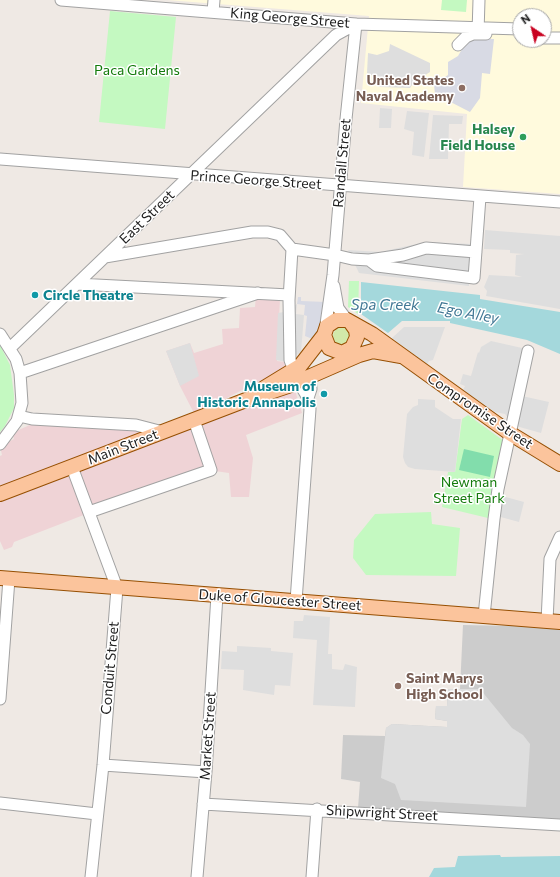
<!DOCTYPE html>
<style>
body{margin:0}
#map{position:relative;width:560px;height:877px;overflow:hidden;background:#efe9e4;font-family:Commissioner,sans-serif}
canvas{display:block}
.north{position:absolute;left:512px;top:8px;width:40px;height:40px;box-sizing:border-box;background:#fff;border:1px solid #a5a5a5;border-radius:50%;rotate:325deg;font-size:11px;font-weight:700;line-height:16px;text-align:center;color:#1e1e1e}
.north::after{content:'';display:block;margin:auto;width:14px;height:18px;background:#c90220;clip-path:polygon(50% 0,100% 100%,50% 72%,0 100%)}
</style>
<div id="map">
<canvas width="560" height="877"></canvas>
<div class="north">N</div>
</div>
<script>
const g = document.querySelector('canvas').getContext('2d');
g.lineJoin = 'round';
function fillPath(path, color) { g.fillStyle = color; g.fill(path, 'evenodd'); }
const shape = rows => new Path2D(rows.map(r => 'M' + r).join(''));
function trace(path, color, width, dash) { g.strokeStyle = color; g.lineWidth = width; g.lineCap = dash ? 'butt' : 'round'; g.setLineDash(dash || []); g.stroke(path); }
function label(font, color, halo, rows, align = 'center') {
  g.font = font + ' Commissioner,sans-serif'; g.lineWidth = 3; g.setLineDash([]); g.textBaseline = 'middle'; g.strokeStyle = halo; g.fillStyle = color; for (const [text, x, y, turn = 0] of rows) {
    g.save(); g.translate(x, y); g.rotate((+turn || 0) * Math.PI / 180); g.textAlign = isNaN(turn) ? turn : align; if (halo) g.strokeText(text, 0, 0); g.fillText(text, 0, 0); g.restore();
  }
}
const commercial = shape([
 [256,295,280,299,277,361,286,362,288,366,260,386,257,382,195,415,180,386,166,351,190,343,194,353,223,344,222,329,239,328,240,308,255,307],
 [294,387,302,413,246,435,253,458,249,497,231,497,229,473,215,471,203,461,203,466,197,470,197,471,14,542,12,547,4,550,0,541,0,456,2,455,0,446,14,439,12,433,32,424,140,429,145,442]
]);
const education = shape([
 [167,0,560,0,560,194,463,187,467,114,361,103,369,16],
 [520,16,544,16,544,40,520,40]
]);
const religious = shape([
 [463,625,560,627,560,819,358,808,360,782,341,779,343,735,385,736,386,728,392,724,447,727,447,721,435,719,436,706,447,706,448,689,460,689]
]);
const grass = shape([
 '333 336a9 9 0 1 1 18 0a9 9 0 1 1-18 0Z'
]);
const park = shape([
 [442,0,467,0,466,12,441,10],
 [110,11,176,17,165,129,99,122],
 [349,281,359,281,358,314,348,307],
 [0,345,10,365,14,395,14,408,5,426,0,432],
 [468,415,504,441,488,518,442,507,448,472,455,472,462,419],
 [431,512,432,524,460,528,456,576,366,575,353,558,354,540,375,514]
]);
const pitch = shape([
 [464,449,494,456,490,477,459,470]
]);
const parking = shape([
 [390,44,430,63,430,72,414,82,410,88,380,87,378,85,380,79,367,73,368,53,377,55,389,51],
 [380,108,392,109,391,128,379,128],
 [407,111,429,113,424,157,412,155,414,132,404,129],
 [433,115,463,116,462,124,449,124,448,159,429,159],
 [485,230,560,236,560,309,486,296,487,291,484,287,489,275,522,277,515,275,516,255,524,254,510,253,510,250,484,249],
 [426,242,471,244,469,286,359,273,348,250,380,252],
 [297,304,296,314,304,315,301,352,286,362,276,360,278,313,284,312],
 [404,327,445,327,433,360,429,361,427,364,392,338],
 [491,341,522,348,523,355,509,419,505,414,495,412,463,390,465,386,460,384,463,374,471,376,478,352,479,353,481,347],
 [190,343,199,376,180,386,166,351],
 [522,396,549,402,541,433,516,426],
 [418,399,435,400,435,407,453,419,461,419,455,472,415,469,408,467,405,463,403,457,407,414,413,407,418,405],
 [502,496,524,502,519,522,497,516],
 [304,615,330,617,328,654,332,654,332,669,343,670,345,664,357,667,355,707,313,705,317,640,293,638,294,621,303,621],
 [237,646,271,648,271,651,293,653,290,688,290,686,275,685,274,695,243,690,244,670,221,669,222,651,237,652],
 [448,689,480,689,512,728,523,735,530,744,526,807,401,800,395,784,381,778,386,728,392,724,447,727,447,721,435,719,436,706,447,706]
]);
const plaza = shape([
 [473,38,494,39,490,74,482,73,480,98,470,112,435,94,434,85,448,75,448,62,458,56,465,44],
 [298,297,301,297,301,301,326,302,315,340,305,336,307,316,304,315,305,305,297,304]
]);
const water = shape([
 [361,282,480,295,480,299,560,312,560,354,527,340,450,323,450,321,402,321,388,333,361,314],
 [500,855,501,857,560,856,560,877,429,877,434,868,455,867,458,856]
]);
const minor = shape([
 [61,0,356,24,520,29],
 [213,12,214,0],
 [478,33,479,0],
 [544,38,560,38],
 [458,45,466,37,473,34,486,34],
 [0,159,560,202],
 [292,249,335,255,352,259,369,260,403,255,426,248,476,252],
 [292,249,289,300,290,360,298,381,308,398],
 [105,257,252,232,268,232,280,235,292,249],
 [369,260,377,266,474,278,480,197],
 [77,284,289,295],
 [334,286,338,308,347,320],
 [325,331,333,275,346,119,356,24],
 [0,334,16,359,20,373,22,403,17,421,0,444],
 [10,348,336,35,356,24],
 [20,373,258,293],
 [19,416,32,419,136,425,163,432],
 [72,467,117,588,103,765,91,877],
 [89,512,211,470,194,420],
 [296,601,310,409,308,398,311,389,310,376],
 [484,616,494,519,498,489,528,351],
 [547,621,550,559,560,537],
 [0,699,9,579],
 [103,765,206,772],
 [0,803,97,814],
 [203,804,560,825],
 [197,877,206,772,217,595],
 [312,877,317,809]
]);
const major = shape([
 [351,323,356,330,357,337,352,348,342,353,329,348,324,335,327,326,336,320,347,320,372,334,511,434,560,464],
 [264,388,300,366,324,335],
 [0,494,246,400,288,386,359,355,373,351,401,356],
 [0,578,560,622]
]);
const markers = [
 [462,88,4,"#8d6e63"],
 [523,137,4,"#2e9e5b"],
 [35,295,4,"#0f9aa8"],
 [324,394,4,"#0f9aa8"],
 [398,686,4,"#8d6e63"]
];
const streetNames = [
 ["King George Street",290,18,5],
 ["Randall Street",342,163,-85],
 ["Prince George Street",256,180,4],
 ["East Street",147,217,-44],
 ["Compromise Street",480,411,34],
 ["Main Street",123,447,-21],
 ["Duke of Gloucester Street",280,600,4],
 ["Conduit Street",110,668,-85],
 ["Market Street",208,736,-86],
 ["Shipwright Street",382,813,3]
];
const parkNames = [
 ["Paca Gardens",137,70],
 ["Newman",469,482],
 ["Street Park",469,498]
];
const educationNames = [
 ["United States",454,80],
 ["Naval Academy",454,96],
 ["Saint Marys",406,678,"left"],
 ["High School",406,694,"left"]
];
const leisureNames = [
 ["Halsey",515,129],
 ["Field House",515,145]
];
const cultureNames = [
 ["Circle Theatre",43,295],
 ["Museum of",316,386,"right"],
 ["Historic Annapolis",316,402,"right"]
];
const waterNames = [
 ["Spa Creek",385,305],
 ["Ego Alley",468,313,11]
];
fillPath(commercial, '#efd3d6');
fillPath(education, '#fffadd');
fillPath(religious, '#ccc');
fillPath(grass, '#d2e9aa');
fillPath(park, '#c4f9c1');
fillPath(pitch, '#82ddac');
fillPath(parking, '#dedede');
fillPath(plaza, '#d8dae4');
fillPath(water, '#a4d8dc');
trace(minor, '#a2a2a2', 13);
trace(major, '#964f02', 16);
trace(minor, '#fff', 11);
trace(major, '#fbc49c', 14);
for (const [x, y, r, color] of markers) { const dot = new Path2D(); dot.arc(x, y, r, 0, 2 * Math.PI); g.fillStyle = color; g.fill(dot); trace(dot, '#fff', 1.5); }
label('14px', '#1e1e1e', '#fff', streetNames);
label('14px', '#147b0c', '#fff', parkNames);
label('bold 14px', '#785e54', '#fff', educationNames, 'right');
label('bold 14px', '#27864d', '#fff', leisureNames, 'right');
label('bold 14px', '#0d838f', '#fff', cultureNames, 'left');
label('italic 15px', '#427895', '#fff', waterNames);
</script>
